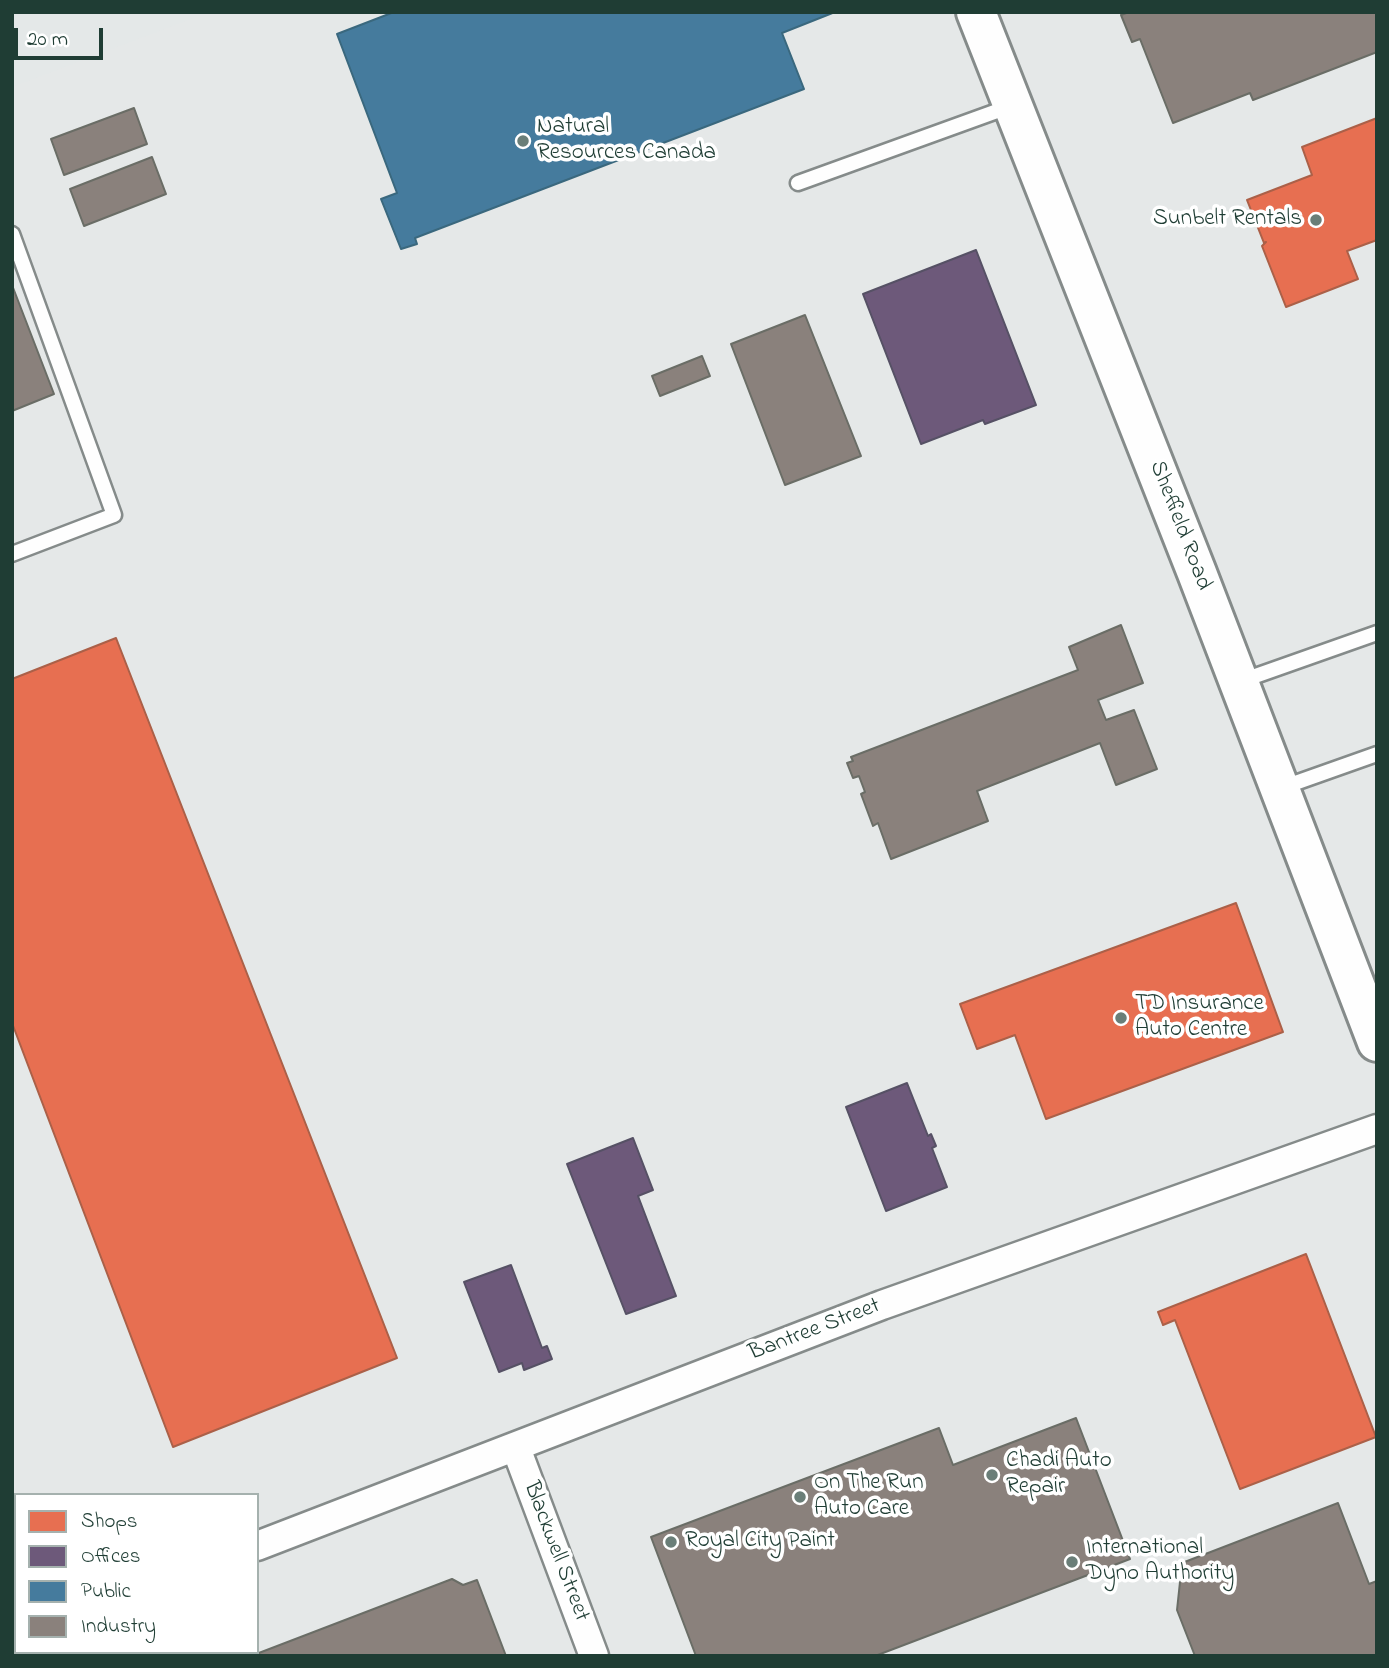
<!DOCTYPE html>
<style>
body{margin:0}
#map{position:relative;width:1389px;height:1668px;overflow:hidden;background:#f6f7f7;font-family:"Indie Flower",sans-serif}
canvas{display:block}
.frame{position:absolute;inset:0;border:14px solid #1f3d34;pointer-events:none}
.legend{position:absolute;left:14px;top:1493px;width:245px;height:161px;box-sizing:border-box;background:#fff;border:2px solid #a5b1ae;margin:0;padding:9px 12px;list-style:none;font-size:21px;color:#1f3d34}
.legend li{display:flex;align-items:center;gap:14px;height:35px}
.legend b{width:35px;border:2px solid #a5b1ae}
.scale{position:absolute;left:14px;top:28px;width:89px;height:32px;box-sizing:border-box;border:4px solid #1f3d34;border-top:0;padding-left:9px;font-size:21px;line-height:24px;white-space:nowrap;color:#1f3d34;-webkit-text-stroke:5px #fff;paint-order:stroke}
</style>
<div id="map">
<canvas width="1389" height="1668"></canvas>
<div class="frame"></div>
<ul class="legend">
<li><b style="height:19px;background:#e76f51"></b>Shops</li>
<li><b style="height:19px;background:#6d597a"></b>Offices</li>
<li><b style="height:19px;background:#457b9d"></b>Public</li>
<li><b style="height:19px;background:#8a817c"></b>Industry</li>
</ul>
<div class="scale">20 m</div>
</div>
<script>
const g = document.querySelector('canvas').getContext('2d');
g.lineJoin = 'round';
function fillPath(path, color) { g.fillStyle = color; g.fill(path, 'evenodd'); }
const shape = rows => new Path2D(rows.map(r => 'M' + r).join(''));
function trace(path, color, width, dash) { g.strokeStyle = color; g.lineWidth = width; g.lineCap = dash ? 'butt' : 'round'; g.setLineDash(dash || []); g.stroke(path); }
function label(font, color, halo, rows, align = 'center') {
  g.font = font + ' "Indie Flower",sans-serif'; g.lineWidth = 7; g.setLineDash([]); g.textBaseline = 'middle'; g.strokeStyle = halo; g.fillStyle = color; for (const [text, x, y, turn = 0] of rows) {
    g.save(); g.translate(x, y); g.rotate((+turn || 0) * Math.PI / 180); g.textAlign = isNaN(turn) ? turn : align; if (halo) g.strokeText(text, 0, 0); g.fillText(text, 0, 0); g.restore();
  }
}
const built = shape([
 [12,12,1377,12,1377,1656,12,1656],
 [16,1495,257,1495,257,1652,16,1652]
]);
const green = shape([
 [12,12,209,12,12,87]
]);
const shops = shape([
 [1377,118,1377,240,1347,251,1358,279,1286,307,1262,246,1266,242,1264,243,1247,200,1312,175,1302,147,1377,118],
 [116,638,397,1358,173,1447,12,1023,12,679,116,638],
 [1236,903,1283,1032,1046,1119,1015,1035,977,1049,960,1004,1236,903],
 [1306,1254,1376,1437,1240,1489,1175,1320,1163,1325,1158,1312,1306,1254]
]);
const offices = shape([
 [976,250,1036,405,985,424,983,420,921,444,863,294,976,250],
 [907,1083,928,1136,931,1134,936,1146,932,1148,947,1187,886,1211,846,1107,907,1083],
 [633,1138,653,1190,638,1196,676,1296,626,1314,567,1164,633,1138],
 [511,1265,542,1348,547,1346,552,1359,524,1370,522,1363,499,1372,464,1282,511,1265]
]);
const public = shape([
 [394,12,835,12,782,33,804,89,415,238,417,244,401,249,381,199,397,193,337,34,394,12]
]);
const industry = shape([
 [1129,12,1377,12,1377,52,1253,100,1250,93,1173,123,1140,39,1132,42,1121,15,1129,12],
 [134,108,147,144,64,175,51,139,134,108],
 [152,157,166,194,84,226,70,189,152,157],
 [12,285,54,394,12,411,12,285],
 [805,315,861,456,785,485,731,344,805,315],
 [702,356,710,376,660,396,652,376,702,356],
 [1121,625,1143,683,1098,700,1106,720,1134,710,1157,769,1116,785,1100,743,977,791,988,821,891,859,878,823,873,826,861,794,865,792,859,776,853,778,847,763,853,761,851,757,1078,670,1069,647,1121,625],
 [1076,1418,1130,1559,875,1656,696,1656,651,1537,939,1428,953,1465,1076,1418],
 [1338,1503,1369,1584,1377,1581,1377,1656,1195,1656,1177,1610,1182,1563,1338,1503],
 [452,1579,463,1585,477,1580,506,1656,251,1656,452,1579]
]);
const lane = shape([
 [798,183,1011,106],
 [12,234,114,515,12,554],
 [1241,681,1377,633],
 [1281,788,1377,754]
]);
const street = shape([
 [516,1448,594,1656],
 [257,1546,882,1305,1377,1129],
 [12,1640,16,1638]
]);
const secondary = shape([
 [976,12,1197,573,1377,1042]
]);
const markers = [
 [523,141,7,"#6a7e78"],
 [1316,220,7,"#6a7e78"],
 [1121,1018,7,"#6a7e78"],
 [992,1475,7,"#6a7e78"],
 [800,1497,7,"#6a7e78"],
 [671,1542,7,"#6a7e78"],
 [1072,1562,7,"#6a7e78"]
];
const poiNames = [
 ["Natural",537,128],
 ["Resources Canada",537,154],
 ["Sunbelt Rentals",1302,220,"right"],
 ["TD Insurance",1135,1005],
 ["Auto Centre",1135,1031],
 ["Chadi Auto",1006,1462],
 ["Repair",1006,1488],
 ["On The Run",814,1484],
 ["Auto Care",814,1510],
 ["Royal City Paint",685,1542],
 ["International",1086,1549],
 ["Dyno Authority",1086,1575]
];
const streetNames = [
 ["Sheffield Road",1179,526,69],
 ["Bantree Street",815,1331,-21],
 ["Blackwell Street",555,1552,69]
];
fillPath(built, '#e5e8e8');
fillPath(green, '#e4e8e8');
fillPath(shops, '#e76f51');
trace(shops, '#ab6048', 2);
fillPath(offices, '#6d597a');
trace(offices, '#565165', 2);
fillPath(public, '#457b9d');
trace(public, '#3a687e', 2);
fillPath(industry, '#8a817c');
trace(industry, '#6a6d66', 2);
trace(lane, '#858b8a', 19);
trace(street, '#858b8a', 33);
trace(secondary, '#858b8a', 44);
trace(lane, '#fefefe', 14);
trace(street, '#fefefe', 28);
trace(secondary, '#fefefe', 38);
for (const [x, y, r, color] of markers) { const dot = new Path2D(); dot.arc(x, y, r, 0, 2 * Math.PI); g.fillStyle = color; g.fill(dot); trace(dot, '#fff', 2.5); }
label('23px', '#1f3d34', '#fff', poiNames, 'left');
label('23px', '#1f3d34', '#fff', streetNames);
</script>
